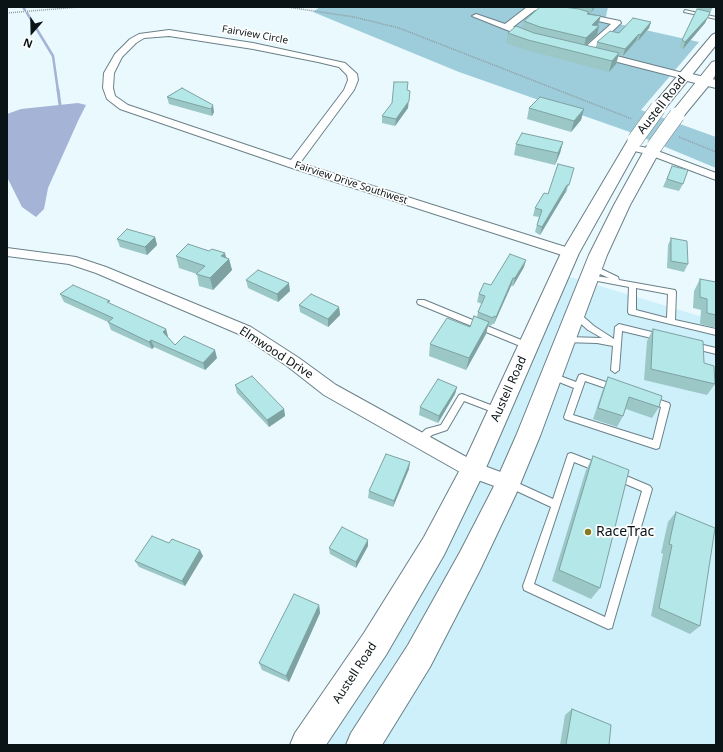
<!DOCTYPE html>
<style>
body{margin:0}
#map{position:relative;width:723px;height:752px;overflow:hidden;background:#eaf9fe;font-family:"Noto Sans",sans-serif}
canvas{display:block}
.frame{position:absolute;inset:0;border:8px solid #0a1316;pointer-events:none}
.north{position:absolute;left:12px;top:12px;width:40px;height:40px;-webkit-text-stroke:3px #fff;paint-order:stroke;rotate:200deg;font-size:11px;font-weight:700;line-height:16px;text-align:center;color:#0a1316}
.north::after{content:'';display:block;margin:auto;width:14px;height:18px;background:#0a1316;clip-path:polygon(50% 0,100% 100%,50% 72%,0 100%)}
</style>
<div id="map">
<canvas width="723" height="752"></canvas>
<div class="frame"></div>
<div class="north">N</div>
</div>
<script>
const g = document.querySelector('canvas').getContext('2d');
g.lineJoin = 'round';
function fillPath(path, color) { g.fillStyle = color; g.fill(path, 'evenodd'); }
const shape = rows => new Path2D(rows.map(r => 'M' + r).join(''));
function trace(path, color, width, dash) { g.strokeStyle = color; g.lineWidth = width; g.lineCap = dash ? 'butt' : 'round'; g.setLineDash(dash || []); g.stroke(path); }
function label(font, color, halo, rows, align = 'center') {
  g.font = font + ' "Noto Sans",sans-serif'; g.lineWidth = 3.5; g.setLineDash([]); g.textBaseline = 'middle'; g.strokeStyle = halo; g.fillStyle = color; for (const [text, x, y, turn = 0] of rows) {
    g.save(); g.translate(x, y); g.rotate((+turn || 0) * Math.PI / 180); g.textAlign = isNaN(turn) ? turn : align; if (halo) g.strokeText(text, 0, 0); g.fillText(text, 0, 0); g.restore();
  }
}
const built = shape([
 [567,276,716,321,716,745,298,745,413,564]
]);
const forest = shape([
 [320,7,608,7,605,21,699,42,641,110,716,137,716,168,627,131,459,72,313,12]
]);
const water = shape([
 [78,103,86,105,78,121,48,188,44,209,36,217,22,207,7,177,7,114,21,109]
]);
const streamFar1 = shape([
 [23,7,25,10],
 [27,13,53,56,58,91]
]);
const stream = shape([
 [58,90,60,105]
]);
const path = shape([
 [287,7,354,17,399,28,632,119],
 [7,13,79,7],
 [679,137,716,152]
]);
const lane = shape([
 [685,10,716,17,716,19,684,12,685,10],
 [591,266,595,266,618,277,619,280,675,290,676,292,675,320,716,329,716,335,629,314,628,312,629,287,587,279,586,277,589,275,609,278,591,270,591,266],
 [636,288,668,294,667,318,636,310,636,288],
 [418,300,424,300,531,344,532,346,531,348,525,348,418,304,417,302,418,300],
 [575,311,578,312,594,326,614,339,615,327,619,324,660,334,664,337,660,340,622,331,619,370,615,373,611,370,613,346,597,343,563,342,562,340,563,338,566,337,602,338,588,330,572,316,571,314,575,311],
 [695,343,716,348,716,354,692,348,691,346,692,344,695,343],
 [552,373,576,382,579,375,582,374,669,403,670,405,659,448,656,449,565,419,564,417,574,388,549,378,548,376,549,374,552,373],
 [585,381,661,407,653,440,573,415,585,381],
 [462,394,501,409,502,411,501,413,498,414,464,401,447,430,432,435,422,444,419,445,416,444,415,441,416,438,426,429,441,425,459,395,462,394],
 [571,453,602,465,604,468,602,471,599,472,574,462,534,584,605,617,642,491,614,479,612,476,614,473,617,472,650,486,652,489,613,624,612,628,608,629,524,590,523,586,551,507,506,486,504,483,506,480,509,479,553,499,568,454,571,453]
]);
const street = shape([
 [527,7,547,7,577,12,620,21,621,23,589,53,586,54,582,51,583,49,611,24,577,16,535,10,513,27,535,35,536,37,535,39,532,40,472,16,476,14,505,24,527,7],
 [169,30,253,43,345,63,357,74,358,80,354,90,300,163,575,250,577,253,575,256,570,257,565,256,289,167,120,109,107,99,103,88,104,73,115,54,130,39,139,34,169,30],
 [169,36,253,49,318,62,339,67,347,75,348,80,344,90,291,160,128,105,115,96,113,88,114,73,122,57,136,43,144,38,169,36],
 [597,51,687,74,689,76,684,79,594,56,593,54,597,51],
 [630,144,655,150,716,173,716,180,647,154,626,149,625,147,630,144],
 [7,248,76,257,106,267,251,327,299,358,336,385,479,464,514,477,517,483,514,489,508,491,467,476,324,395,287,366,241,335,96,273,69,264,7,256,7,248]
]);
const secondary = shape([
 [684,72,716,80,716,88,679,79,678,76,679,73,684,72]
]);
const primary = shape([
 [716,33,716,45,663,111,658,112,653,111,651,108,653,105,712,35,716,33],
 [716,61,716,74,710,84,682,118,677,119,672,118,670,115,672,112,712,62,716,61],
 [635,136,640,137,642,140,579,253,485,470,444,555,386,655,326,745,290,745,295,733,364,633,424,537,463,464,561,253,628,140,630,137,635,136],
 [654,142,659,144,662,147,630,205,607,255,540,436,516,494,480,570,430,667,382,745,346,745,351,733,408,645,460,552,493,488,516,436,589,255,614,205,646,147,649,144,654,142]
]);
const primaryBridge = shape([
 [635,140,658,108],
 [654,147,677,115]
]);
const wall = shape([
 [540,7,595,7,591,13,588,13,588,14,598,25,597,26,599,26,597,35,585,45,596,48,597,42,619,33,651,22,649,28,638,41,636,41,623,56,619,55,616,64,609,72,526,50,506,43,508,33,522,28,524,21],
 [699,7,713,7,705,23,683,49,679,47,682,40],
 [182,88,214,112,212,116,169,104,167,97],
 [407,90,408,108,395,126,382,123,382,116],
 [529,108,584,109,581,120,571,132,527,119],
 [563,142,560,153,555,165,514,155,516,144],
 [672,166,683,184,679,191,663,187],
 [574,168,566,193,565,193,540,235,535,232,539,217,533,216,535,208],
 [155,237,157,245,147,255,120,247,117,239],
 [671,238,688,264,684,272,667,268,668,245],
 [176,256,226,257,229,259,232,270,213,290,199,286,197,274,179,268],
 [524,267,513,286,511,286,494,324,492,324,491,326,488,325,486,334,466,370,429,356,430,344,470,327,477,317,478,312,482,304,477,302,479,294,491,285],
 [700,279,716,282,716,328,700,324,701,310,693,308,694,291],
 [246,280,290,291,278,302,248,288],
 [60,294,111,304,166,329,168,337,175,345,217,358,205,370,154,347,152,349,111,330,108,322,64,302],
 [299,305,339,307,340,315,328,327,300,312],
 [653,329,704,363,715,384,707,395,644,380,647,341],
 [608,377,659,407,652,418,626,409,623,416,617,427,593,419,603,389],
 [235,385,284,409,285,416,269,427,237,393],
 [457,387,455,394,438,423,419,415,420,407],
 [593,456,600,588,591,599,552,581,586,470],
 [409,469,393,507,368,498,369,491],
 [676,512,700,626,690,634,651,616,663,554,661,553,668,522],
 [169,543,203,556,185,586,139,567,135,561],
 [368,546,356,568,330,554,329,548],
 [319,605,320,613,289,682,262,670,259,663],
 [572,709,609,745,560,745,565,715]
]);
const shadedWall = shape([
 [593,7,595,7,591,13],
 [710,12,705,23,683,49,685,42],
 [601,16,598,25,590,33,592,25],
 [651,22,649,28,638,41,640,35],
 [599,26,597,35,584,46,586,38],
 [639,34,636,41,623,56,625,49],
 [619,53,616,64,609,72,612,61],
 [410,91,408,108,395,126,396,119],
 [213,105,214,112,212,116,211,109],
 [584,109,581,120,571,132,574,121],
 [563,142,560,153,555,165,558,153],
 [567,185,565,193,540,235,542,227],
 [155,237,157,245,147,255,145,247],
 [225,253,227,261,229,259,232,270,213,290,210,278,221,256],
 [526,260,524,267,513,286,515,278],
 [513,278,511,286,494,324,496,317],
 [289,283,290,291,278,302,277,294],
 [339,307,340,315,328,327,328,319],
 [489,322,486,334,466,370,469,358],
 [166,329,168,337,165,340,163,332],
 [151,340,154,347,152,349,149,342],
 [215,350,217,358,205,370,203,363],
 [457,387,455,394,438,423,439,416],
 [284,409,285,416,269,427,267,420],
 [410,462,409,469,393,507,394,501],
 [368,540,368,546,356,568,356,562],
 [200,550,203,556,185,586,182,581],
 [319,605,320,613,289,682,286,676]
]);
const building = shape([
 [540,7,563,7,579,9,589,12,587,14,601,16,592,25,599,26,586,38,540,27,524,21,540,7],
 [697,9,710,12,708,17,685,42,682,40,697,9],
 [633,18,651,22,640,35,639,34,625,49,597,42,610,31,619,33,633,18],
 [516,26,534,33,619,53,612,61,528,40,508,33,516,26],
 [394,82,408,82,407,90,410,91,409,101,396,119,382,116,392,103,394,82],
 [182,88,213,105,211,109,167,97,182,88],
 [540,97,584,109,574,121,529,108,540,97],
 [522,133,563,142,558,153,516,144,522,133],
 [558,164,574,168,569,185,567,185,542,227,537,225,542,210,535,208,544,193,548,194,558,164],
 [672,166,688,170,683,184,667,179,672,166],
 [127,229,155,237,145,247,117,239,127,229],
 [671,238,687,241,688,264,671,261,671,238],
 [188,244,209,251,212,249,225,253,221,256,229,259,210,278,196,274,205,266,176,256,188,244],
 [510,254,526,260,515,278,513,278,496,317,494,316,493,318,478,312,485,296,479,294,484,283,491,285,510,254],
 [258,270,289,283,277,294,246,280,258,270],
 [700,279,716,282,716,315,707,313,707,299,700,297,700,279],
 [73,285,110,301,107,302,166,329,163,332,175,345,184,336,215,350,203,363,151,340,149,342,108,322,113,318,60,294,73,285],
 [311,294,339,307,328,319,299,305,311,294],
 [474,316,489,322,469,358,430,344,447,318,470,327,474,316],
 [653,329,703,341,704,363,714,366,715,384,651,369,653,329],
 [252,376,284,409,267,420,235,385,252,376],
 [608,377,662,396,659,407,629,397,623,416,598,408,608,377],
 [438,379,457,387,439,416,420,407,438,379],
 [386,454,410,462,394,501,369,491,386,454],
 [593,456,629,470,600,588,559,570,593,456],
 [676,512,715,528,700,626,659,608,672,545,669,544,676,512],
 [342,527,368,540,356,562,329,548,342,527],
 [152,536,169,543,172,539,200,550,182,581,135,561,152,536],
 [294,594,319,605,286,676,259,663,294,594],
 [572,709,611,725,609,745,566,745,572,709]
]);
const markers = [
 [588,532,4,"#877a1f"]
];
const farStreetnames = [
 ["Fairview Circle",255,35,10],
 ["Fairview Drive Southwest",351,183,18]
];
const streetNames = [
 ["Austell Road",662,105,-52],
 ["Elmwood Drive",276,353,33],
 ["Austell Road",509,389,-66],
 ["Austell Road",355,673,-57]
];
const nearPoinames = [
 ["RaceTrac",596,532]
];
fillPath(built, '#cef0fb');
fillPath(forest, '#9dccdb');
fillPath(water, '#a4b3d6');
trace(streamFar1, '#a4b3d6', 2.5);
trace(stream, '#a4b3d6', 3);
trace(lane, '#6a8088', 2);
trace(street, '#6a8088', 2);
trace(secondary, '#6a8088', 2);
trace(primary, '#6a8088', 2);
trace(path, '#909da1', 1.5, [1, 1]);
fillPath(lane, '#fff');
fillPath(street, '#fff');
fillPath(secondary, '#fff');
fillPath(primary, '#fff');
trace(primaryBridge, '#6a8088', 16, []);
trace(primaryBridge, '#fff', 15);
fillPath(wall, '#9bc7c7');
fillPath(shadedWall, '#7ea2a2');
fillPath(building, '#b4e7e7');
trace(building, '#7ea2a2', 1);
for (const [x, y, r, color] of markers) { const dot = new Path2D(); dot.arc(x, y, r, 0, 2 * Math.PI); g.fillStyle = color; g.fill(dot); trace(dot, '#fff', 1.5); }
label('10px', '#0a1316', '#fff', farStreetnames);
label('12px', '#0a1316', '#fff', streetNames);
label('14px', '#0a1316', '#fff', nearPoinames, 'left');
</script>
